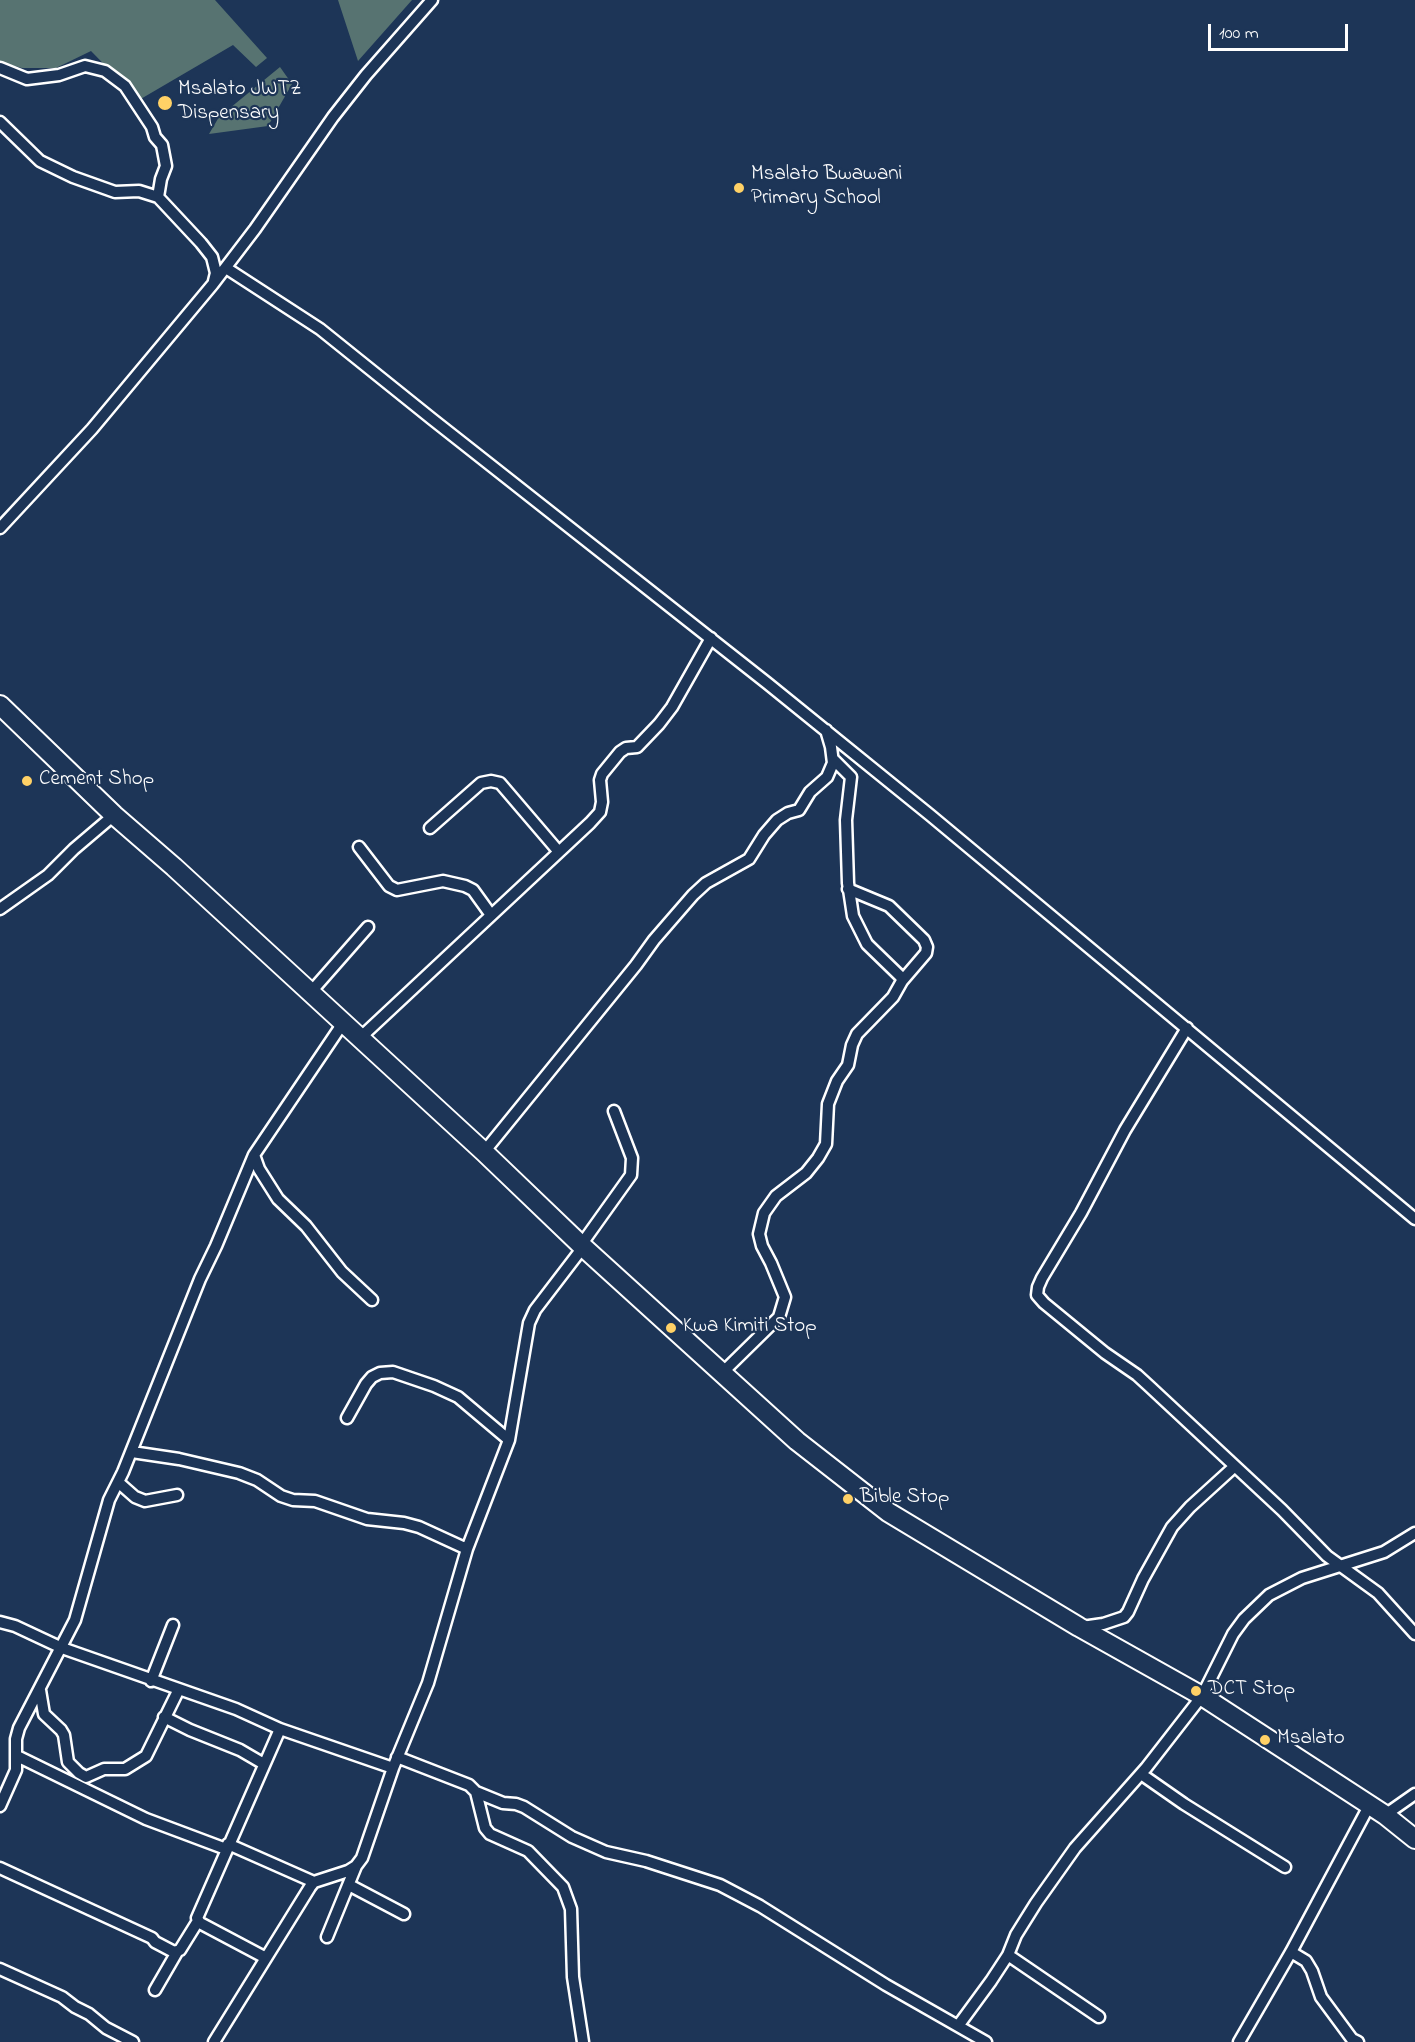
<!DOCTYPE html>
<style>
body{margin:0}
#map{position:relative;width:1415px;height:2042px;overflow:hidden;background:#1d3557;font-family:"Indie Flower",sans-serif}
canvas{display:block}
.scale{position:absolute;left:1208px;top:24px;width:140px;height:27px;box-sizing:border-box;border:3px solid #fff;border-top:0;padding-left:8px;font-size:18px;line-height:21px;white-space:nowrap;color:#fff;-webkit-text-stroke:4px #1d3557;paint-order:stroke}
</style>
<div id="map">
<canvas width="1415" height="2042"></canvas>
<div class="scale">100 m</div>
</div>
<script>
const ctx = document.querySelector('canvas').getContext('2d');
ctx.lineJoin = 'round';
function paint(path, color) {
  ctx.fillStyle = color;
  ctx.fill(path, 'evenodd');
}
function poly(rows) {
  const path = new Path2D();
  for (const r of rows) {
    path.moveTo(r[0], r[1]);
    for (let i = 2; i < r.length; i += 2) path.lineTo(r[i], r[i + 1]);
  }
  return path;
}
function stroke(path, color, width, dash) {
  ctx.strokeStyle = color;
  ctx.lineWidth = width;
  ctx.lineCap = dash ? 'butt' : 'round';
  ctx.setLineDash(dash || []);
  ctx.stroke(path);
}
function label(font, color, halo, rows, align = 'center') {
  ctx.font = font + ' "Indie Flower",sans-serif';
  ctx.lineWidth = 4.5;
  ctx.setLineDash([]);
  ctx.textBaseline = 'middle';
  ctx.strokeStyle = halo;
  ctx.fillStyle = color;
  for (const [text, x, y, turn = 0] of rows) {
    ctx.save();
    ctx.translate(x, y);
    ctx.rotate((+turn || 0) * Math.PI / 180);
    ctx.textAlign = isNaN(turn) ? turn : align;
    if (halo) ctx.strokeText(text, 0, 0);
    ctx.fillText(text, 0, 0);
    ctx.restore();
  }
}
paint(poly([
 [0,0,215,0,267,58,256,67,233,45,139,100,91,51,56,68,22,68,0,62],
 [338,0,412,0,358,61],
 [280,67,292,84,268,126,209,134,219,117]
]), '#577371');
const minor = poly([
 [0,68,27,79,59,75,85,66,105,71,125,86,152,127,155,137,162,145,166,166,161,179,158,197,201,243,212,257,216,273,214,281],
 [0,122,40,161,73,177,115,192,139,191,158,197],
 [226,268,320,329,432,419,767,683,930,815,1415,1219],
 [0,528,92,429,213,284,255,229,333,117,366,75,432,0],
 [430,828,481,783,491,781,500,783,559,852],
 [359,847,389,886,397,890,443,881,465,886,473,890,491,915],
 [848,889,889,906,924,940,927,947,926,953,902,981],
 [0,909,48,875,74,849,114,815],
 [310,993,368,927],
 [1187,1028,1125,1130,1081,1213,1042,1278,1038,1287,1037,1295,1044,1303,1105,1353,1137,1375,1149,1386,1282,1510,1327,1556,1378,1593,1415,1634],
 [360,1038,590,823,600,812,602,802,600,780,602,774,620,752,626,748,637,747,659,724,672,707,711,638],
 [484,1152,636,965,654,940,693,895,706,883,749,859,764,835,777,820,788,813,799,810,810,792,827,777,833,763,831,747,826,730],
 [254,1155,259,1169,278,1199,306,1226,342,1272,372,1300],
 [581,1245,631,1175,632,1158,614,1111],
 [722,1373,779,1317,785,1297,771,1263,762,1246,759,1234,764,1213,776,1196,806,1173,818,1158,826,1144,828,1104,837,1081,848,1065,852,1045,857,1034,893,997,902,981,901,977,867,944,853,916,848,883,846,820,851,777,833,759],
 [347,1418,366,1384,372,1377,380,1373,393,1372,434,1386,458,1397,509,1440],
 [132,1452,179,1459,239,1473,257,1480,281,1496,293,1500,315,1501,367,1519,404,1523,419,1527,467,1549],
 [118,1482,135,1497,145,1501,177,1495],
 [0,1622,15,1626,62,1648,236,1709,280,1729,393,1768],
 [1082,1627,1103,1624,1124,1617,1128,1612,1143,1579,1172,1527,1190,1507,1235,1466],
 [151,1681,173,1625],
 [40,1690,44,1714,61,1730,64,1735,68,1762,79,1773,86,1777,104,1769,125,1769,146,1756,179,1689],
 [164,1717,190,1730,240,1750,264,1764],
 [17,1756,146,1819,226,1849],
 [397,1757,469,1785,476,1792,485,1828,490,1834,528,1851,563,1887,571,1909,573,1977,583,2042],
 [1141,1774,1184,1804,1285,1867],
 [476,1792,503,1803,516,1804,524,1807,572,1837,606,1852,646,1861,720,1885,760,1906,886,1985,986,2042],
 [0,1806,16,1770,16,1739,19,1728,75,1620,109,1500,123,1472,200,1279,216,1246,254,1155,343,1023],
 [1385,1815,1415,1794],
 [228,1844,314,1882],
 [0,1868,152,1938,155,1942,174,1952,180,1950,198,1921],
 [349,1885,404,1914],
 [327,1937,356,1866],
 [1291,1952,1306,1961,1312,1971,1321,1997,1352,2039,1358,2042],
 [1008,1955,1099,2017],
 [266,1958,200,1923,197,1918,280,1729],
 [0,1969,62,1997,75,2007,89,2014,106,2028,133,2042],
 [155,1990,177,1952],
 [958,2026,991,1981,1008,1955,1016,1935,1036,1903,1075,1848,1146,1768,1202,1696,1233,1634,1244,1619,1269,1595,1302,1578,1384,1552,1415,1533],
 [214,2042,310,1887,314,1882,348,1871,356,1866,362,1858,393,1768,428,1683,467,1549,509,1440,529,1323,535,1310,584,1246],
 [1239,2042,1291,1952,1369,1806]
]);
const trunk = poly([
 [0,705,114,815,174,867,484,1152,581,1245,797,1441,888,1512,1079,1627,1202,1696,1385,1815,1415,1839]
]);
stroke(minor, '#fff', 15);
stroke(trunk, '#fff', 22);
stroke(minor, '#1d3557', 10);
stroke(trunk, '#1d3557', 18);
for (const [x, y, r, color] of [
 [165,103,8,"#ffd166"],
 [739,188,6,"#ffd166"],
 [27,781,6,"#ffd166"],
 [671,1328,6,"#ffd166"],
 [848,1499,6,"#ffd166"],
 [1196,1691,6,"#ffd166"],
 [1265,1740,6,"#ffd166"]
]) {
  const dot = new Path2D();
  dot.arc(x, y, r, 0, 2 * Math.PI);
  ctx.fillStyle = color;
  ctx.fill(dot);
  stroke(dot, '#1d3557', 2);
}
label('21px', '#fff', '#1d3557', [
 ["Msalato JWTZ",178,91],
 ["Dispensary",178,115],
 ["Msalato Bwawani",751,176],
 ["Primary School",751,200],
 ["Cement Shop",39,781],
 ["Kwa Kimiti Stop",683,1328],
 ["Bible Stop",860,1499],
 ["DCT Stop",1208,1691],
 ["Msalato",1277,1740]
], 'left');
</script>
